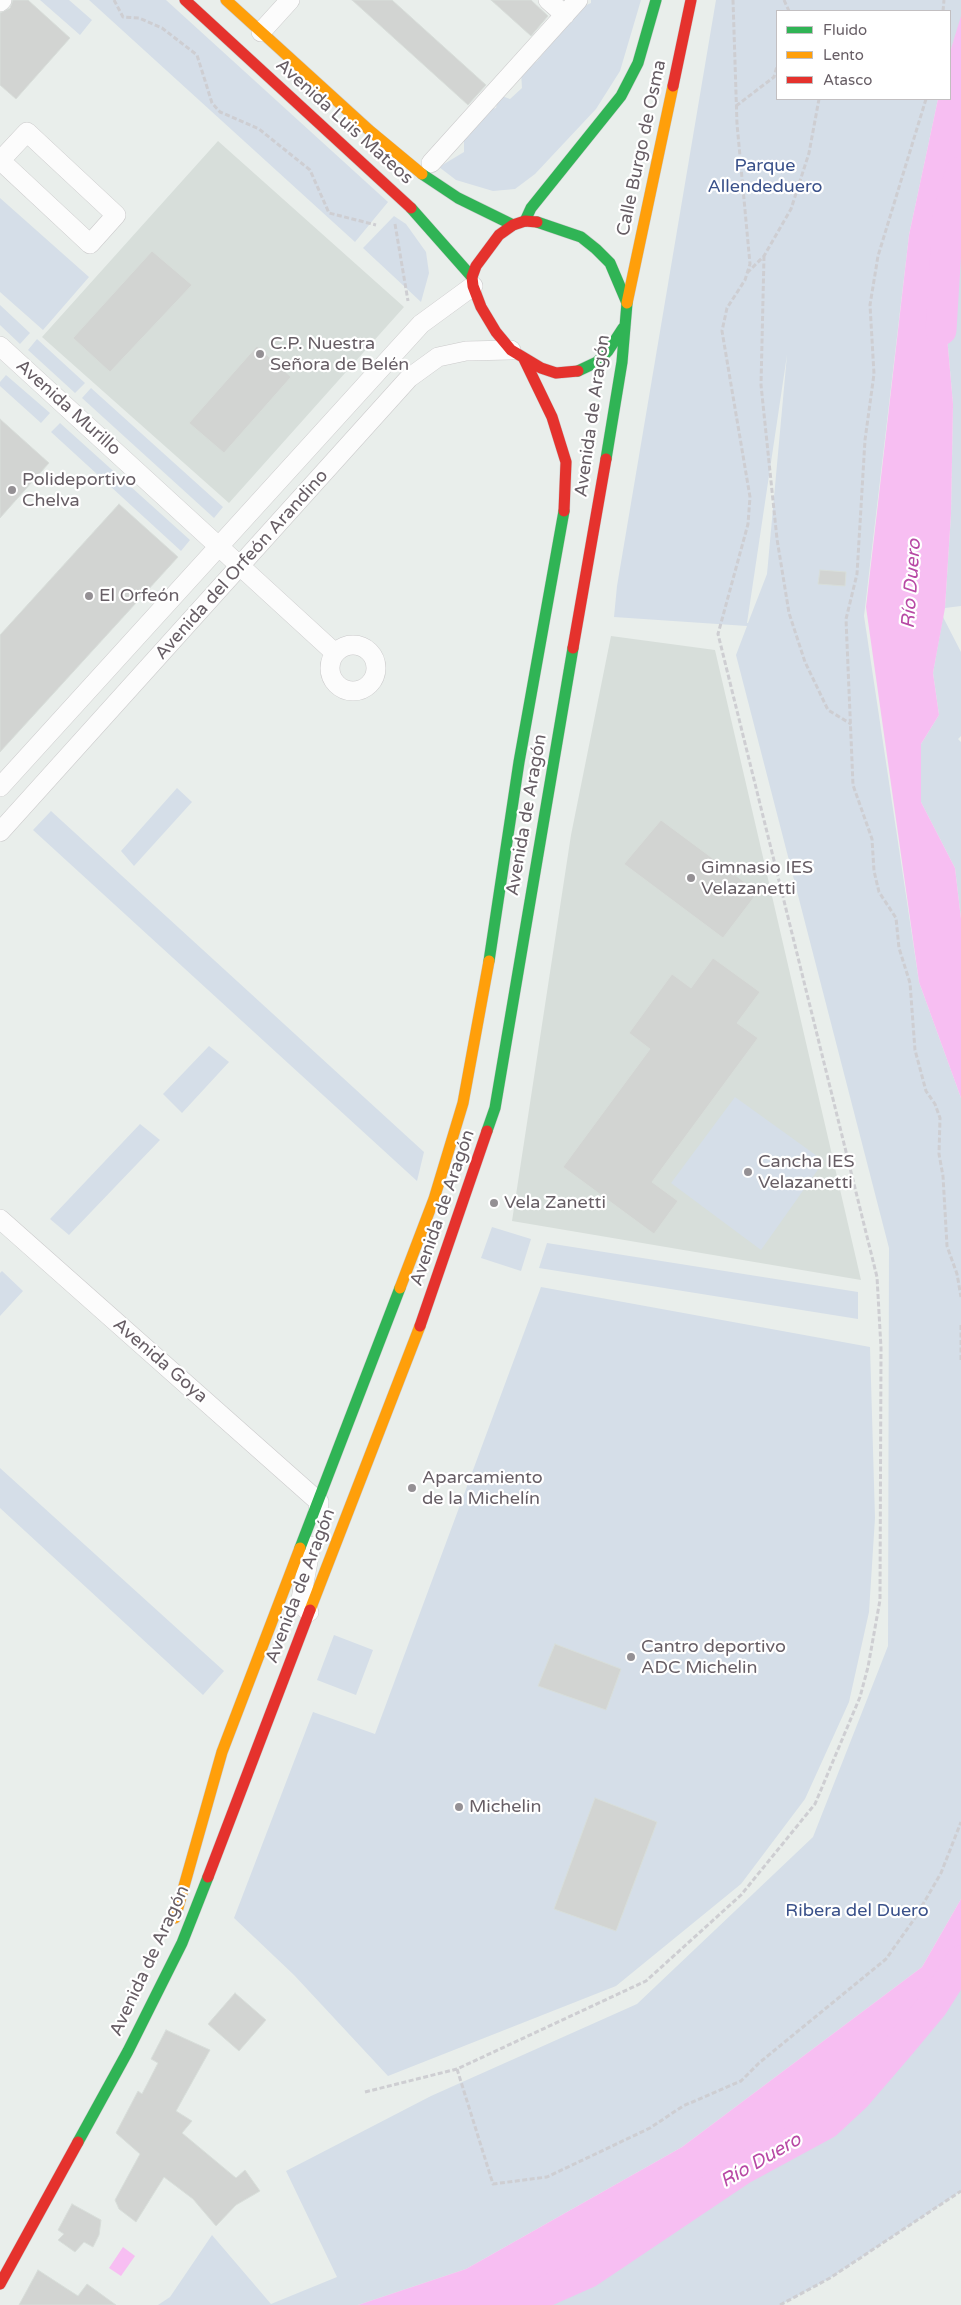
<!DOCTYPE html>
<meta charset="utf-8">
<style>
body{margin:0}
#map{position:relative;width:961px;height:2305px;overflow:hidden;background:#e9eeeb;font-family:"Varela Round",sans-serif}
canvas{display:block}
.legend{position:absolute;left:776px;top:10px;width:175px;height:90px;box-sizing:border-box;background:#fff;border:1px solid #c2bfc1;margin:0;padding:6px 9px;list-style:none;font-size:15px;color:#675e65}
.legend li{display:flex;align-items:center;gap:10px;height:25px}
.legend b{width:25px;border:1px solid #c2bfc1}
</style>
<div id="map">
<canvas width="961" height="2305"></canvas>
<ul class="legend">
<li><b style="height:6px;background:#30b455"></b>Fluido</li>
<li><b style="height:6px;background:#ff9f0a"></b>Lento</li>
<li><b style="height:6px;background:#e5322d"></b>Atasco</li>
</ul>
</div>
<script>
const ctx = document.querySelector('canvas').getContext('2d');
ctx.lineJoin = 'round';
function paint(path, color) {
  ctx.fillStyle = color;
  ctx.fill(path, 'evenodd');
}
function poly(rows) {
  const path = new Path2D();
  for (const r of rows) {
    if (r.length === 3) {
      path.moveTo(r[0] + r[2], r[1]);
      path.arc(r[0], r[1], r[2], 0, 2 * Math.PI);
      continue;
    }
    path.moveTo(r[0], r[1]);
    for (let i = 2; i < r.length; i += 2) path.lineTo(r[i], r[i + 1]);
  }
  return path;
}
function stroke(path, color, width, dash) {
  ctx.strokeStyle = color;
  ctx.lineWidth = width;
  ctx.lineCap = dash ? 'butt' : 'round';
  ctx.setLineDash(dash || []);
  ctx.stroke(path);
}
function label(font, color, halo, rows, align = 'center') {
  ctx.font = font + ' "Varela Round",sans-serif';
  ctx.lineWidth = 4.5;
  ctx.setLineDash([]);
  ctx.textBaseline = 'middle';
  ctx.strokeStyle = halo;
  ctx.fillStyle = color;
  for (const [text, x, y, turn = 0] of rows) {
    ctx.save();
    ctx.translate(x, y);
    ctx.rotate((+turn || 0) * Math.PI / 180);
    ctx.textAlign = isNaN(turn) ? turn : align;
    if (halo) ctx.strokeText(text, 0, 0);
    ctx.fillText(text, 0, 0);
    ctx.restore();
  }
}
paint(poly([
 [218,141,404,307,229,503,42,337],
 [611,636,715,650,861,1280,512,1221,571,835]
]), '#d7deda');
paint(poly([
 [40,0,69,0,92,20,80,35],
 [89,0,166,0,388,202,355,242],
 [591,0,641,0,620,71,596,109,535,174,515,189,493,191,456,180,439,167,464,152,464,140,483,111,496,108,499,95,510,99,522,88,521,72,527,65,533,64,537,61,580,8,591,3],
 [716,0,961,0,961,19,950,53,950,11,777,11,777,99,938,99,909,235,864,616,919,982,961,1098,961,1899,922,1967,682,2147,466,2269,358,2305,158,2305,170,2297,212,2235,271,2304,337,2277,286,2171,431,2096,637,2004,813,1837,888,1646,889,1248,736,655,747,626,614,617,617,586],
 [787,355,767,574,748,623,747,623],
 [961,172,961,606,945,608,951,514,953,404,943,291,948,215],
 [0,198,89,277,43,330,0,292],
 [394,216,406,224,426,252,429,273,421,302,363,248],
 [0,305,30,333,20,344,0,325],
 [37,339,85,383,75,393,28,350],
 [6,375,50,413,41,423,0,386,0,382],
 [91,388,223,507,214,518,82,398],
 [60,423,190,540,181,551,51,432],
 [943,617,961,652,961,736,958,739,961,742,961,919,955,868,921,802,921,744,939,715,933,673],
 [177,788,192,802,134,866,121,851],
 [51,811,424,1152,417,1181,33,830],
 [209,1046,229,1062,182,1113,163,1094],
 [735,1097,824,1161,761,1250,671,1183],
 [140,1124,160,1140,69,1235,50,1219],
 [492,1227,531,1239,521,1271,481,1258],
 [547,1243,858,1292,858,1319,539,1268],
 [2,1271,23,1291,0,1316,0,1273],
 [541,1287,870,1347,875,1518,869,1612,849,1702,805,1799,741,1884,616,1986,388,2076,294,1975,234,1918,313,1712,375,1734],
 [0,1468,224,1671,203,1695,0,1508],
 [334,1635,373,1650,356,1695,317,1680],
 [961,1961,961,2191,830,2278,780,2305,551,2305,589,2272,744,2168,827,2123,856,2096,899,2046,933,2005]
]), '#d5dee8');
paint(poly([
 [961,16,961,172,948,215,943,291,953,404,951,514,945,608,933,673,939,715,921,744,921,802,955,868,961,919,961,1098,919,982,866,607,909,235,938,99,950,99,950,52],
 [961,1899,961,1960,933,2005,899,2046,856,2096,827,2123,744,2168,589,2272,551,2305,358,2305,466,2269,682,2147,922,1967],
 [123,2247,135,2256,121,2276,109,2268]
]), '#f7bef2');
stroke(poly([
 [941,330,948,215,961,172],
 [515,2305,589,2272,744,2168,827,2123,856,2096,899,2046,933,2005,961,1961]
]), '#f7bef2', 31);
const building = poly([
 [13,0,28,0,70,38,16,99,0,85,0,13,10,8,13,0],
 [352,0,392,0,486,85,468,105,352,0],
 [491,0,531,0,548,16,531,36,491,0],
 [152,251,192,285,110,372,73,338,152,251],
 [257,346,291,377,224,453,189,423,257,346],
 [0,419,49,463,0,518,0,419],
 [119,504,178,557,0,752,0,635,119,504],
 [820,570,846,572,845,586,818,584,820,570],
 [661,820,758,892,723,938,624,864,661,820],
 [713,958,760,992,737,1023,758,1038,652,1182,678,1201,654,1234,563,1167,650,1049,629,1033,672,974,691,988,713,958],
 [555,1644,621,1669,606,1710,538,1686,555,1644],
 [595,1798,657,1822,616,1931,554,1909,595,1798],
 [235,1993,266,2020,239,2051,208,2024,235,1993],
 [166,2030,210,2050,176,2111,192,2121,182,2133,236,2178,245,2170,260,2191,236,2205,216,2226,193,2199,164,2177,136,2222,119,2209,115,2200,140,2154,116,2133,138,2091,142,2094,158,2063,151,2059,166,2030],
 [72,2204,101,2220,99,2235,93,2247,84,2242,75,2252,58,2240,64,2234,58,2230,72,2204],
 [38,2270,78,2296,87,2284,116,2305,19,2305,38,2270]
]);
paint(building, '#d2d4d2');
stroke(building, '#d8deda', 1);
const street = poly([
 [548,0,565,15],
 [0,2,2,0],
 [261,32,290,0],
 [0,161,27,132,116,215,90,244,1,161],
 [431,163,578,0],
 [0,346,335,653],
 [353,668,23],
 [0,787,421,324,473,286],
 [0,832,409,378,438,357,466,351,511,350],
 [0,1219,319,1502,318,1511],
 [309,1612,303,1606,301,1599,311,1546]
]);
const fast = poly([
 [422,174,458,198,513,225],
 [411,208,472,277],
 [525,221,531,208,621,96,638,63,656,0],
 [537,222,581,237,596,249,610,263,627,303,622,362,606,459],
 [578,371,597,362,608,351,623,328],
 [489,961,519,762,564,511],
 [487,1131,495,1108,573,648],
 [300,1548,400,1288],
 [78,2142,128,2051,182,1943,208,1877]
]);
const slow = poly([
 [226,0,369,130,422,174],
 [627,303,673,86],
 [400,1288,434,1199,463,1103,489,961],
 [310,1610,420,1326],
 [175,1918,222,1752,300,1548]
]);
const jam = poly([
 [185,0,411,208],
 [673,86,691,0],
 [537,222,525,221,513,225,499,235,476,266,472,277,473,286,481,307,496,332,511,350,541,368,556,373,578,371],
 [524,359,552,417,566,462,564,511],
 [573,648,606,459],
 [420,1326,487,1131],
 [208,1877,310,1610],
 [0,2284,78,2142]
]);
stroke(street, '#cbcacb', 20);
stroke(fast, '#cacacb', 12);
stroke(slow, '#cacacb', 12);
stroke(jam, '#cacacb', 12);
stroke(poly([
 [114,0,123,17,139,18,162,28,197,55,212,103,220,112,259,129,310,170,329,213,376,225],
 [784,0,789,11],
 [943,11,944,0],
 [926,99,878,256,870,305,874,374,865,440,857,574,846,619,853,785,872,839,874,871,879,892,896,918,899,948,910,983,915,1050,926,1091,935,1104,940,1118,939,1154,943,1176,947,1246,957,1274,961,1297],
 [736,106,774,77,777,66],
 [395,224,408,301],
 [764,256,761,385,777,539,789,613,805,662,828,710,851,724],
 [747,273,764,256,791,209,809,153,819,99],
 [961,1325,961,1361],
 [457,2069,493,2184,547,2177,650,2128,683,2106,741,2081,759,2063,886,1959,915,1918,941,1873,961,1822],
 [365,2092,457,2069,646,1981,741,1895,815,1804,860,1697,868,1667,880,1600,881,1348,877,1277,718,634,748,524,750,497,722,331,727,308,745,280,750,264,737,124,733,0],
 [780,2305,830,2278,961,2191]
]), '#ceced2', 3, [5, 2.5]);
stroke(street, '#fcfcfc', 19);
stroke(fast, '#30b455', 11);
stroke(slow, '#ff9f0a', 11);
stroke(jam, '#e5322d', 11);
for (const [x, y, r, color] of [
 [260,354,5,"#949094"],
 [12,490,5,"#949094"],
 [89,596,5,"#949094"],
 [691,878,5,"#949094"],
 [748,1172,5,"#949094"],
 [494,1203,5,"#949094"],
 [412,1488,5,"#949094"],
 [631,1657,5,"#949094"],
 [459,1807,5,"#949094"]
]) {
  const dot = new Path2D();
  dot.arc(x, y, r, 0, 2 * Math.PI);
  ctx.fillStyle = color;
  ctx.fill(dot);
  stroke(dot, '#fff', 2);
}
label('18px', '#675e65', '#fff', [
 ["Avenida Luis Mateos",344,122,42],
 ["Calle Burgo de Osma",642,148,-78],
 ["Avenida Murillo",68,408,42],
 ["Avenida de Aragón",593,416,-82],
 ["Avenida del Orfeón Arandino",242,565,-48],
 ["Avenida de Aragón",527,815,-80],
 ["Avenida de Aragón",443,1208,-71],
 ["Avenida Goya",160,1361,41],
 ["Avenida de Aragón",301,1586,-69],
 ["Avenida de Aragón",150,1961,-65]
]);
label('18px', '#3a518a', '#fff', [
 ["Parque",765,166],
 ["Allendeduero",765,187],
 ["Ribera del Duero",857,1911]
]);
label('18px', '#675e65', '#fff', [
 ["C.P. Nuestra",270,344],
 ["Señora de Belén",270,365],
 ["Polideportivo",22,480],
 ["Chelva",22,501],
 ["El Orfeón",99,596],
 ["Gimnasio IES",701,868],
 ["Velazanetti",701,889],
 ["Cancha IES",758,1162],
 ["Velazanetti",758,1183],
 ["Vela Zanetti",504,1203],
 ["Aparcamiento",422,1478],
 ["de la Michelín",422,1499],
 ["Cantro deportivo",641,1647],
 ["ADC Michelin",641,1668],
 ["Michelin",469,1807]
], 'left');
label('italic 19px', '#b849a5', '#fff', [
 ["Río Duero",912,584,-86],
 ["Río Duero",761,2161,-30]
]);
</script>
